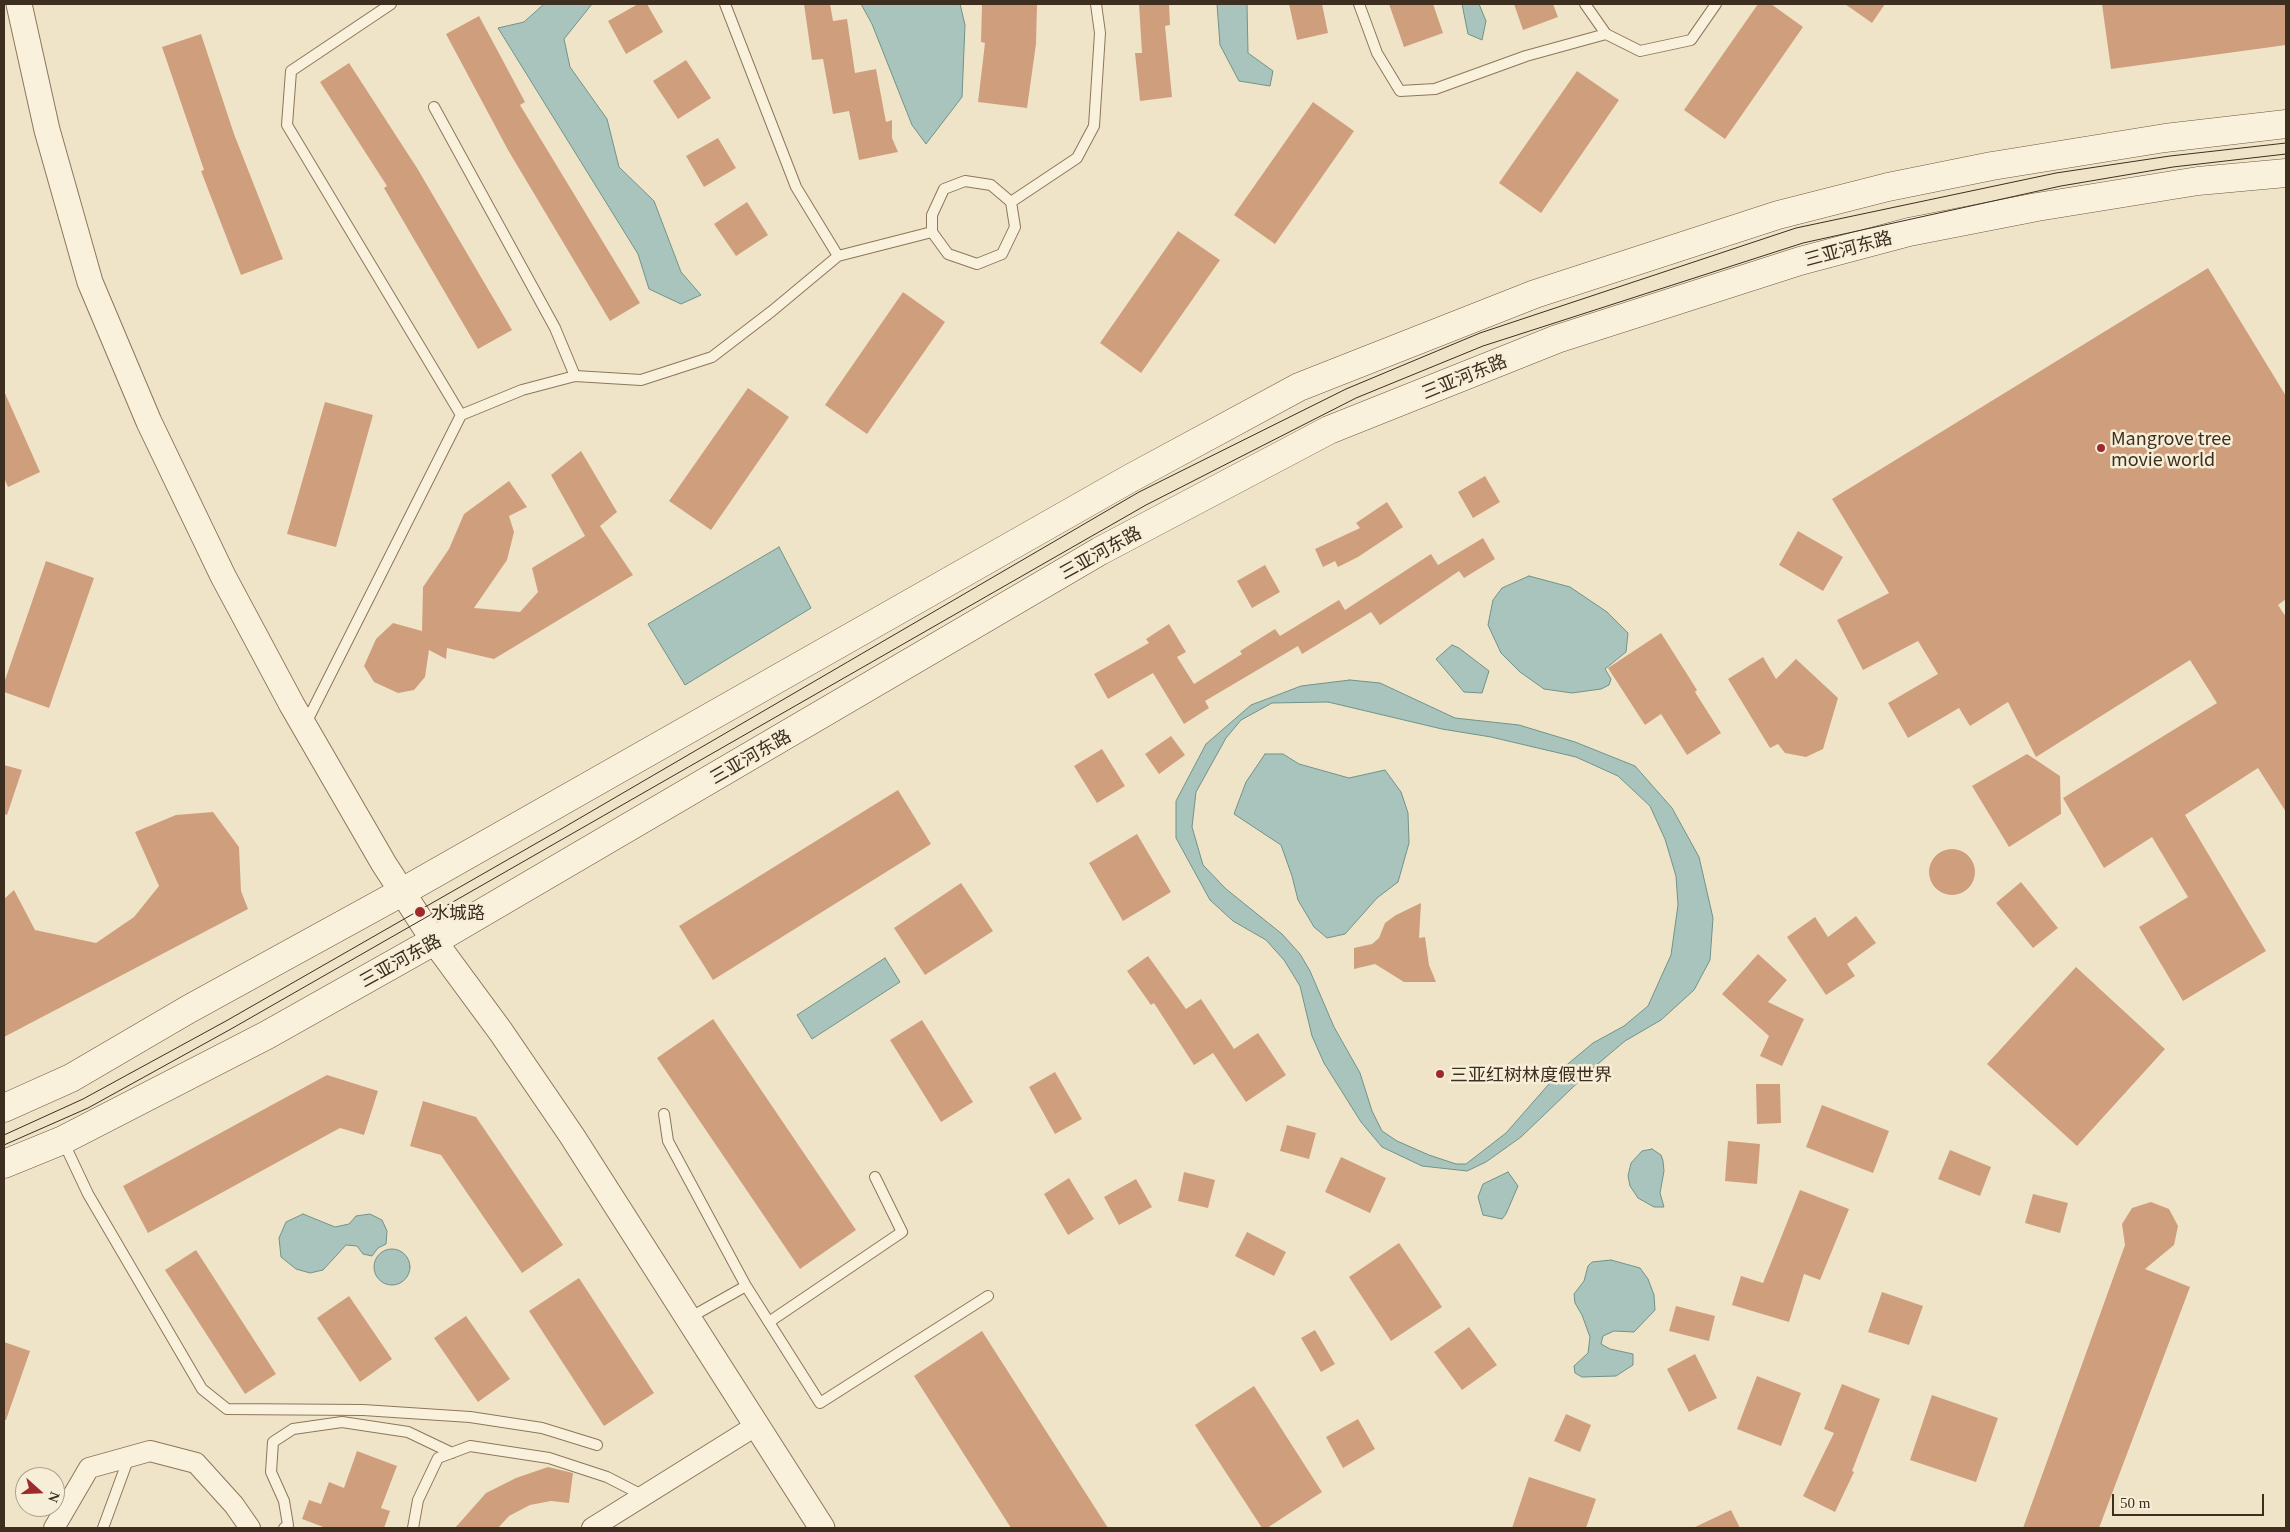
<!DOCTYPE html>
<meta charset="utf-8">
<style>
body{margin:0}
#map{position:relative;width:2290px;height:1532px;overflow:hidden;background:#f0e4c8;font-family:Georgia,serif}
canvas{display:block}
.frame{position:absolute;inset:0;border:5px solid #3d2e20;pointer-events:none}
.north{position:absolute;left:15px;top:1467px;width:50px;height:50px;box-sizing:border-box;background:#f7eed8;border:1px solid #ada18e;border-radius:50%;rotate:110deg;font-size:14px;font-weight:700;line-height:20px;text-align:center;color:#3d2e20}
.north::after{content:'';display:block;margin:auto;width:18px;height:22px;background:#9e2a2b;clip-path:polygon(50% 0,100% 100%,50% 72%,0 100%)}
.scale{position:absolute;left:2112px;top:1494px;width:152px;height:22px;box-sizing:border-box;border:2px solid #3d2e20;border-top:0;padding-left:6px;font-size:15px;line-height:18px;white-space:nowrap;color:#3d2e20;-webkit-text-stroke:4px #f7eed8;paint-order:stroke}
</style>
<div id="map">
<canvas width="2290" height="1532"></canvas>
<div class="frame"></div>
<div class="north">N</div>
<div class="scale">50 m</div>
</div>
<script>
const ctx = document.querySelector('canvas').getContext('2d');
ctx.lineJoin = 'round';
function paint(path, color) {
  ctx.fillStyle = color;
  ctx.fill(path, 'evenodd');
}
function poly(rows) {
  const path = new Path2D();
  for (const r of rows) {
    if (r.length === 3) {
      path.moveTo(r[0] + r[2], r[1]);
      path.arc(r[0], r[1], r[2], 0, 2 * Math.PI);
      continue;
    }
    path.moveTo(r[0], r[1]);
    for (let i = 2; i < r.length; i += 2) path.lineTo(r[i], r[i + 1]);
  }
  return path;
}
function stroke(path, color, width, dash) {
  ctx.strokeStyle = color;
  ctx.lineWidth = width;
  ctx.lineCap = dash ? 'butt' : 'round';
  ctx.setLineDash(dash || []);
  ctx.stroke(path);
}
function label(font, color, halo, rows, align = 'center') {
  ctx.font = font + ' Georgia,"Noto Sans SC",serif';
  ctx.lineWidth = 5;
  ctx.setLineDash([]);
  ctx.textBaseline = 'middle';
  ctx.strokeStyle = halo;
  ctx.fillStyle = color;
  for (const [text, x, y, turn = 0] of rows) {
    ctx.save();
    ctx.translate(x, y);
    ctx.rotate((+turn || 0) * Math.PI / 180);
    ctx.textAlign = isNaN(turn) ? turn : align;
    if (halo) ctx.strokeText(text, 0, 0);
    ctx.fillText(text, 0, 0);
    ctx.restore();
  }
}
const water = poly([
 [544,4,592,4,564,39,570,67,607,119,619,167,654,201,681,272,701,295,681,304,649,289,638,254,498,28,524,22,544,4],
 [861,4,960,4,965,25,962,97,926,144,912,125,872,24,861,4],
 [1217,4,1247,4,1248,53,1273,71,1270,86,1239,81,1220,45,1217,4],
 [1462,4,1479,4,1486,21,1482,40,1468,34,1462,4],
 [779,547,811,608,685,685,648,624,779,547],
 [1529,576,1570,587,1607,612,1628,633,1626,652,1605,669,1611,679,1609,685,1601,689,1572,693,1544,689,1520,672,1501,653,1488,625,1493,600,1502,588,1529,576],
 [1452,645,1459,648,1489,671,1482,693,1464,692,1436,659,1452,645],
 [1350,680,1380,683,1455,718,1519,725,1575,742,1635,766,1672,808,1699,857,1713,918,1710,960,1694,990,1661,1020,1625,1041,1593,1068,1521,1137,1486,1162,1467,1171,1422,1166,1382,1147,1361,1122,1324,1063,1312,1036,1300,986,1284,960,1266,940,1233,921,1210,900,1176,838,1176,801,1206,744,1251,705,1301,686,1350,680],
 [1328,702,1442,729,1491,737,1576,757,1618,776,1650,806,1665,839,1676,876,1678,905,1671,955,1648,1006,1624,1026,1593,1043,1563,1068,1506,1133,1466,1164,1456,1164,1429,1155,1397,1141,1382,1131,1372,1111,1360,1073,1334,1027,1310,971,1300,954,1282,934,1226,889,1203,865,1192,827,1196,792,1226,738,1241,720,1272,703,1328,702],
 [1265,754,1283,754,1299,764,1349,778,1385,770,1401,792,1408,813,1409,843,1398,882,1377,898,1345,934,1327,938,1314,927,1298,900,1292,876,1281,845,1234,814,1246,782,1265,754],
 [885,958,900,982,812,1039,797,1015,885,958],
 [1652,1149,1661,1155,1663,1161,1664,1171,1660,1193,1664,1207,1654,1207,1638,1198,1630,1186,1628,1176,1631,1163,1642,1151,1652,1149],
 [1508,1172,1518,1186,1506,1214,1502,1219,1483,1215,1478,1197,1483,1184,1508,1172],
 [303,1214,335,1227,349,1224,356,1216,370,1214,382,1220,387,1231,386,1244,378,1248,372,1256,363,1254,357,1246,346,1245,323,1270,310,1273,296,1269,281,1257,279,1238,286,1222,303,1214],
 [392,1267,18],
 [1611,1260,1640,1268,1648,1279,1654,1295,1655,1310,1634,1332,1614,1331,1603,1336,1601,1344,1610,1349,1633,1354,1633,1365,1616,1376,1582,1377,1575,1373,1574,1366,1588,1353,1590,1337,1582,1315,1575,1303,1574,1294,1584,1281,1588,1266,1592,1262,1611,1260]
]);
paint(water, '#a9c4bc');
stroke(water, '#6f938a', 1);
paint(poly([
 [638,4,647,4,663,32,626,54,608,21],
 [804,4,830,4,833,21,847,19,855,73,876,69,886,122,892,120,892,138,898,152,859,160,849,111,833,114,823,59,812,60],
 [982,4,1037,5,1036,44,1027,108,978,102,985,43,981,42],
 [1139,4,1169,4,1170,25,1165,26,1172,97,1140,101,1135,53,1142,53],
 [1289,4,1322,4,1328,33,1297,40],
 [1389,4,1433,4,1443,33,1404,47],
 [1514,4,1553,4,1558,17,1523,30],
 [1758,4,1771,4,1803,27,1725,139,1684,110],
 [1845,4,1885,4,1872,23],
 [2102,4,2286,4,2286,45,2111,69],
 [479,16,525,102,520,105,640,303,610,321,508,150,446,34],
 [201,34,234,134,283,259,241,275,201,171,204,170,162,47],
 [686,60,711,98,678,119,653,81],
 [349,63,417,168,512,330,478,349,384,188,387,186,320,82],
 [1577,71,1619,100,1541,213,1499,183],
 [1313,102,1354,131,1275,244,1234,215],
 [718,138,736,168,704,187,686,156],
 [747,202,768,235,736,256,714,224],
 [1178,231,1220,260,1141,373,1100,343],
 [2208,268,2286,396,2286,599,2278,605,2286,617,2286,812,2258,768,2185,815,2266,951,2183,1001,2139,927,2188,897,2152,837,2104,868,2063,798,2217,703,2190,660,2036,757,2008,702,1970,726,1959,708,1908,738,1888,703,1938,674,1918,641,1863,670,1837,620,1889,593,1832,499],
 [903,292,945,322,867,434,825,405],
 [748,388,789,417,711,530,669,501],
 [4,391,40,472,8,487,4,478],
 [325,402,373,415,336,547,287,534],
 [581,451,617,512,600,526,633,575,494,659,447,648,446,659,429,650,425,677,414,690,398,693,374,682,364,666,376,639,393,623,422,631,423,587,449,549,464,514,509,481,527,507,509,516,514,532,507,560,474,608,520,612,538,592,532,568,585,536,551,475],
 [1485,476,1500,502,1473,518,1458,492],
 [1387,502,1403,527,1358,557,1338,567,1335,561,1323,567,1315,549,1360,528,1356,523],
 [1798,531,1843,557,1823,591,1779,565],
 [1483,538,1495,559,1464,578,1459,571,1380,625,1371,612,1302,654,1298,646,1205,701,1209,708,1184,724,1153,673,1108,699,1094,674,1149,643,1146,639,1169,624,1186,652,1177,657,1194,684,1242,654,1240,651,1275,629,1280,636,1339,600,1345,610,1431,554,1438,565],
 [46,561,94,578,49,708,4,692,4,683],
 [1265,565,1280,592,1252,608,1237,581],
 [1661,633,1697,690,1695,692,1721,733,1687,755,1661,714,1645,725,1608,668],
 [1763,657,1776,679,1796,659,1838,698,1823,749,1806,757,1785,753,1778,744,1770,748,1728,679],
 [1171,736,1185,755,1159,774,1145,754],
 [1102,749,1125,786,1097,803,1074,766],
 [2027,754,2060,776,2061,814,2009,847,1972,786],
 [4,765,22,770,7,815,4,814],
 [898,790,931,844,713,980,679,926],
 [213,812,239,847,241,891,248,909,4,1037,4,899,14,890,35,930,96,943,134,917,159,886,135,832,176,815],
 [1137,834,1171,892,1123,921,1089,863],
 [1952,872,23],
 [2021,882,2058,928,2033,948,1996,903],
 [961,883,993,931,925,975,894,928],
 [1421,903,1419,938,1425,937,1429,965,1436,982,1404,982,1375,964,1354,969,1354,948,1372,944,1379,938,1385,923,1396,915],
 [1856,916,1876,943,1847,964,1855,976,1826,995,1787,937,1815,917,1828,937],
 [1758,954,1787,980,1768,1002,1804,1019,1782,1066,1760,1056,1769,1036,1722,994],
 [1148,956,1186,1009,1201,999,1234,1049,1258,1033,1286,1075,1246,1102,1213,1053,1194,1065,1154,1003,1151,1005,1127,971],
 [2076,967,2165,1049,2077,1146,1987,1064],
 [713,1019,856,1230,800,1269,657,1058],
 [922,1020,973,1102,941,1122,890,1040],
 [1055,1072,1082,1119,1055,1134,1029,1087],
 [327,1075,378,1091,364,1135,340,1128,148,1233,123,1186],
 [1756,1084,1780,1084,1781,1123,1757,1124],
 [423,1101,476,1117,563,1245,522,1273,441,1155,410,1146],
 [1822,1105,1889,1131,1873,1173,1806,1147],
 [1287,1125,1316,1133,1309,1159,1280,1151],
 [1728,1141,1760,1144,1757,1184,1725,1181],
 [1950,1150,1991,1167,1980,1196,1938,1179],
 [1341,1157,1386,1178,1370,1213,1325,1192],
 [1184,1172,1215,1180,1208,1208,1178,1201],
 [1069,1178,1094,1219,1068,1235,1044,1194],
 [1136,1179,1152,1207,1119,1225,1104,1197],
 [1800,1190,1849,1209,1820,1280,1804,1274,1789,1322,1732,1305,1741,1276,1763,1283],
 [2033,1194,2068,1203,2060,1233,2025,1223],
 [2151,1202,2169,1209,2178,1226,2174,1245,2145,1269,2190,1287,2099,1528,2023,1528,2125,1245,2122,1224,2132,1208],
 [1247,1232,1286,1252,1274,1276,1235,1256],
 [1399,1243,1442,1307,1391,1341,1349,1277],
 [196,1250,276,1374,245,1394,165,1270],
 [579,1278,654,1393,604,1426,529,1311],
 [1882,1292,1923,1306,1909,1345,1868,1332],
 [349,1296,392,1359,360,1382,317,1318],
 [1676,1306,1715,1316,1709,1341,1669,1331],
 [466,1316,510,1379,478,1402,434,1338],
 [1469,1327,1497,1365,1462,1390,1434,1352],
 [1315,1330,1335,1364,1321,1372,1301,1338],
 [982,1331,1108,1528,1011,1528,914,1376],
 [4,1342,30,1351,6,1420,4,1420],
 [1695,1354,1717,1398,1689,1412,1667,1369],
 [1757,1376,1801,1393,1781,1446,1737,1429],
 [1842,1384,1880,1399,1852,1471,1854,1472,1835,1512,1803,1496,1834,1433,1824,1429],
 [1254,1386,1322,1492,1267,1528,1262,1528,1195,1425],
 [1932,1395,1998,1418,1976,1482,1910,1460],
 [1566,1414,1591,1425,1580,1452,1554,1441],
 [1358,1419,1375,1449,1343,1468,1326,1437],
 [357,1451,397,1466,381,1508,390,1511,384,1528,326,1528,302,1519,309,1500,321,1504,329,1482,344,1488],
 [548,1467,573,1473,569,1503,551,1501,530,1505,509,1516,498,1528,455,1528,486,1493,516,1478],
 [1529,1477,1596,1499,1586,1528,1512,1528],
 [1731,1510,1740,1528,1693,1528]
]), '#cf9f7d');
const service = poly([
 [725,4,796,187,838,256,932,232,932,215,944,189,965,181,991,185,1011,202,1077,158,1094,126,1100,33,1096,4],
 [1359,4,1377,53,1400,91,1435,89,1526,56,1606,34],
 [1585,4,1606,34,1640,51,1691,40,1716,4],
 [434,107,555,328,575,376],
 [932,232,948,254,977,264,1002,254,1015,227,1011,202],
 [461,415,522,390,575,376,641,380,712,357,772,311,838,256],
 [306,723,461,415,287,125,291,71,391,4],
 [664,1114,668,1141,746,1286],
 [63,1141,88,1194,202,1389,227,1409,363,1410,470,1417,542,1428,597,1445],
 [689,1318,746,1286,820,1403,988,1296],
 [769,1322,902,1232,875,1177],
 [103,1528,129,1457],
 [284,1528,288,1525,284,1501,271,1472,273,1442,293,1429,342,1422,408,1432,452,1453],
 [413,1528,418,1500,438,1458,470,1446,549,1458,607,1477,644,1496]
]);
const minor = poly([
 [54,1528,89,1468,150,1451,196,1463,234,1505,250,1528],
 [592,1528,757,1425]
]);
const tertiary = poly([
 [19,4,47,130,90,282,149,422,223,576,292,705,384,864,434,941,501,1032,572,1136,822,1528]
]);
const secondary = poly([
 [4,1108,71,1078,189,1009,402,892,1129,479,1299,387,1535,294,1778,215,1888,187,1992,166,2165,138,2286,124],
 [4,1164,63,1140,267,1035,434,941,1100,551,1329,430,1557,339,1800,261,1909,232,2037,207,2198,181,2286,173]
]);
stroke(service, '#8d765c', 12);
stroke(minor, '#8d765c', 22);
stroke(tertiary, '#8d765c', 27);
stroke(secondary, '#6f573f', 29);
stroke(service, '#faf1dc', 10);
stroke(minor, '#faf1dc', 20);
stroke(tertiary, '#faf1dc', 25);
stroke(secondary, '#faf1dc', 28);
stroke(poly([
 [4,1135,83,1099,226,1021,556,832,1139,492,1346,389,1480,333,1796,228,2056,173,2170,156,2286,143],
 [4,1145,88,1108,231,1029,1146,505,1356,398,1483,346,1803,243,2061,186,2173,167,2286,154]
]), '#3d2e20', 1);
for (const [x, y, r, color] of [
 [2101,448,5,"#9e2a2b"],
 [420,912,6,"#9e2a2b"],
 [1440,1074,5,"#9e2a2b"]
]) {
  const dot = new Path2D();
  dot.arc(x, y, r, 0, 2 * Math.PI);
  ctx.fillStyle = color;
  ctx.fill(dot);
  stroke(dot, '#f7eed8', 2);
}
label('18px', '#3d2e20', '#f7eed8', [
 ["三亚河东路",1848,248,-15],
 ["三亚河东路",1464,376,-22],
 ["三亚河东路",1100,552,-29],
 ["三亚河东路",750,756,-30],
 ["三亚河东路",400,960,-29]
]);
label('18px', '#3d2e20', '#f7eed8', [
 ["Mangrove tree",2111,438],
 ["movie world",2111,459],
 ["水城路",431,912],
 ["三亚红树林度假世界",1450,1074]
], 'left');
</script>
